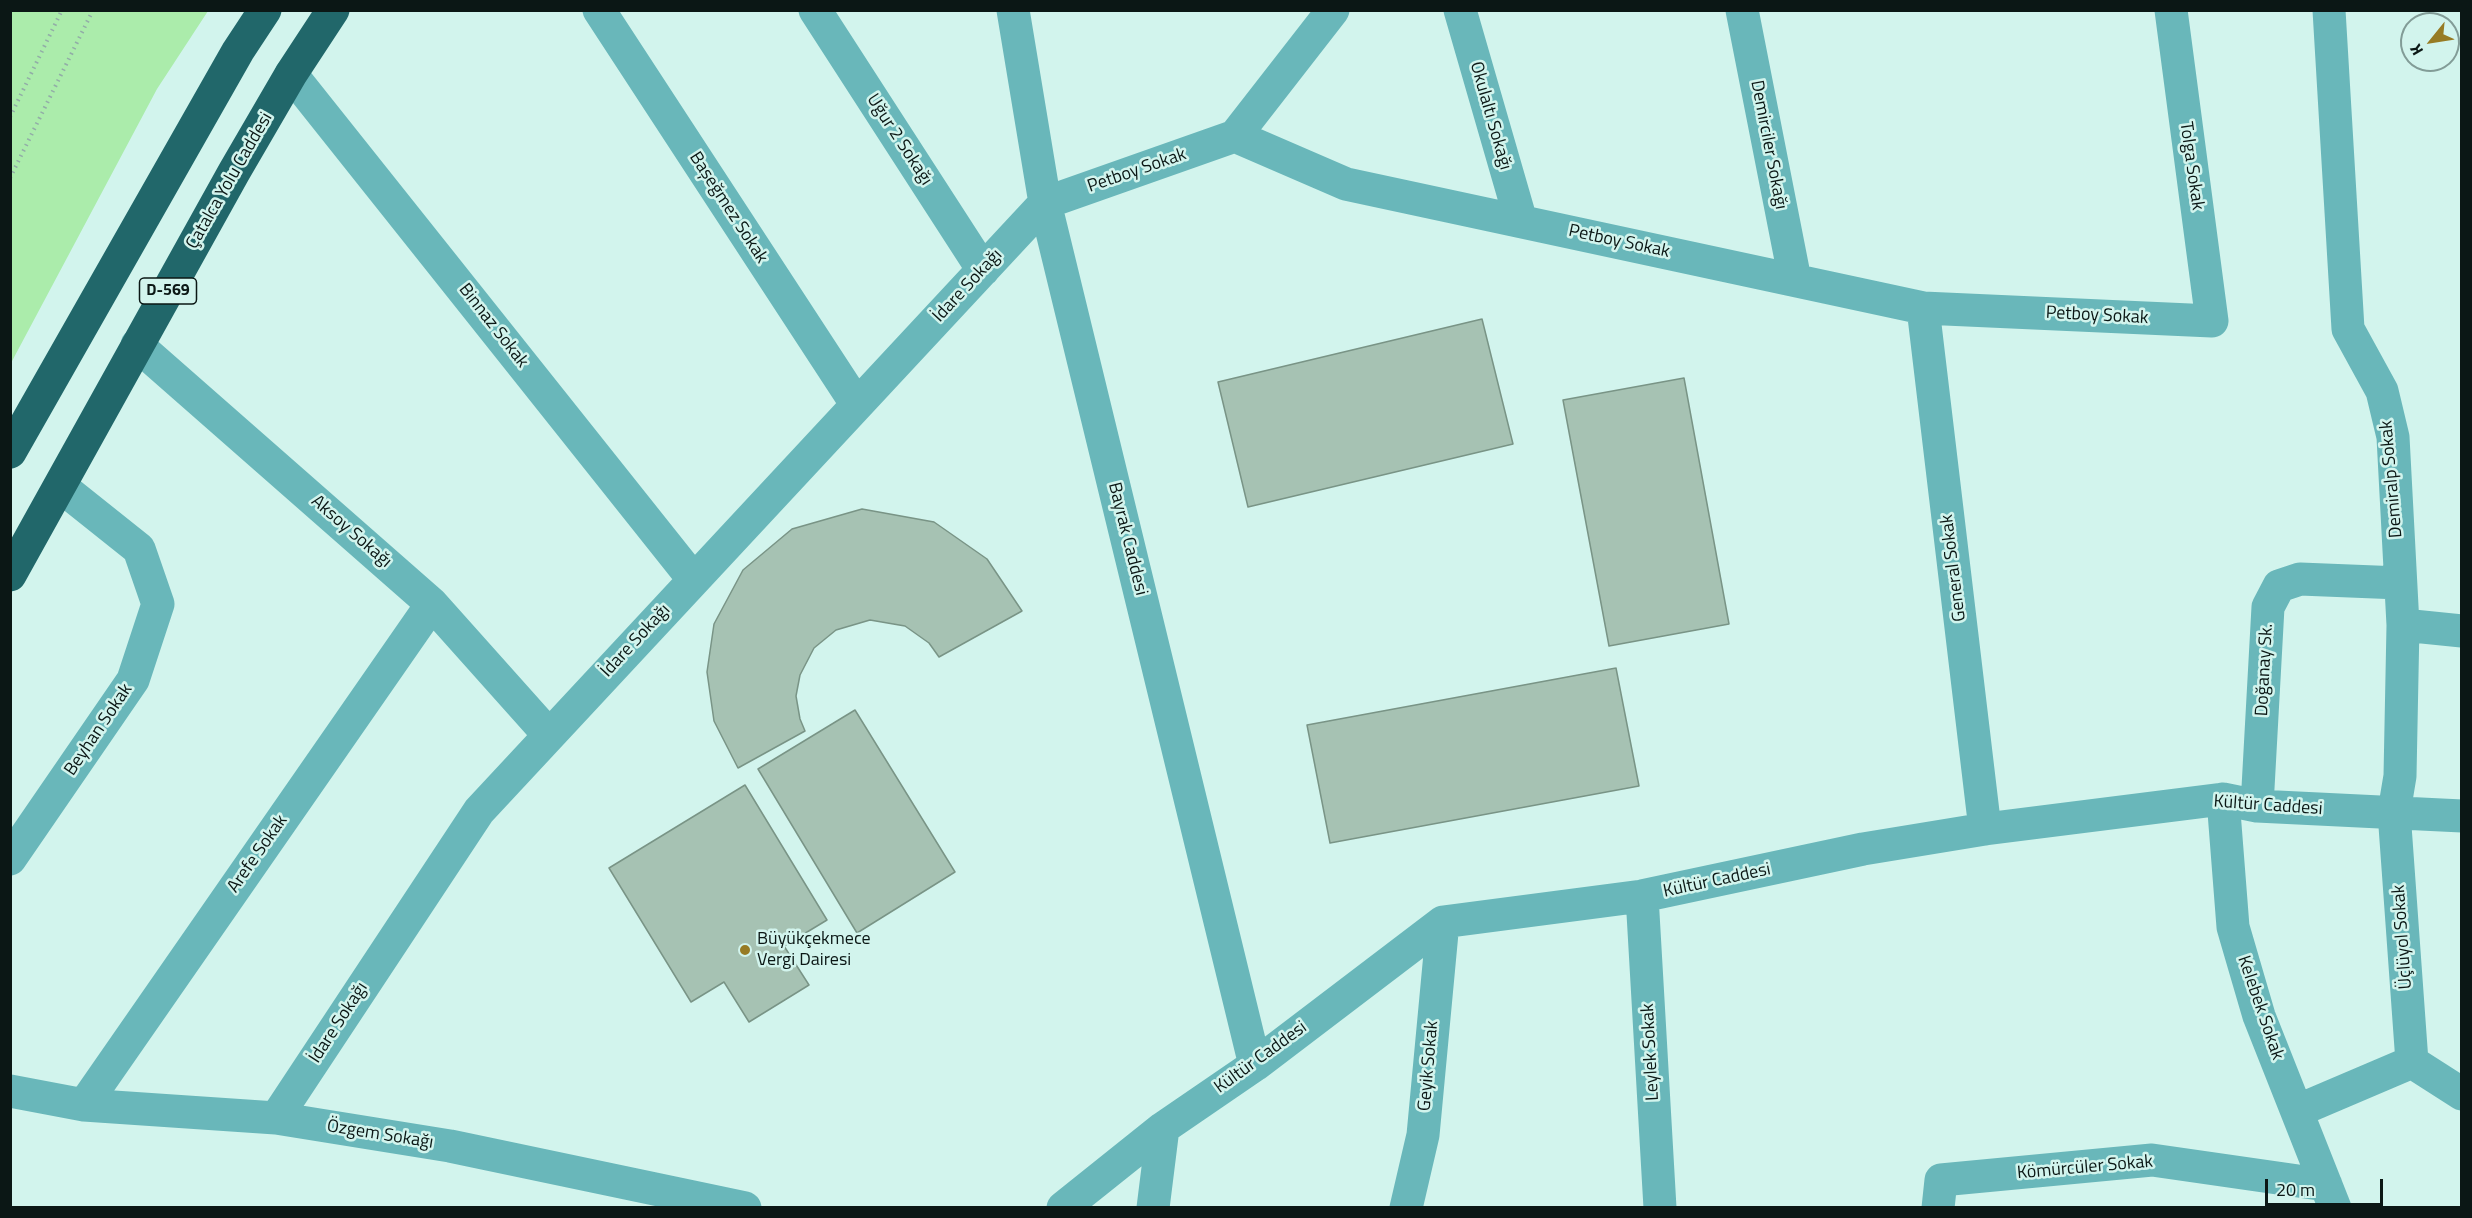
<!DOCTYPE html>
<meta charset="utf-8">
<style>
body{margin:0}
#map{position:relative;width:2472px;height:1218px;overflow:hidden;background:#d2f4ed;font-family:"Titillium Web",sans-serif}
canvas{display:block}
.frame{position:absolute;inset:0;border:12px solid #0b1715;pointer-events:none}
.north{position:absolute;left:2400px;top:12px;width:60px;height:60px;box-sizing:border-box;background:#d2f4ed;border:2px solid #829c97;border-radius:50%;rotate:240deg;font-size:16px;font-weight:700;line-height:24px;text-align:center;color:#0b1715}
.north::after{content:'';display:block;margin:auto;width:21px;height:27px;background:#977b24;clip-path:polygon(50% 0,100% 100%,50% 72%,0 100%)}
.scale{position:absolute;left:2265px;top:1179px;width:118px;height:27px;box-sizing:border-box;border:3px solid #0b1715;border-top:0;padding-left:8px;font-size:18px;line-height:21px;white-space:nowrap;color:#0b1715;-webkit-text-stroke:4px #d2f4ed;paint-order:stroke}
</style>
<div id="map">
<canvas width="2472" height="1218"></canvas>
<div class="frame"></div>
<div class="north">K</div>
<div class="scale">20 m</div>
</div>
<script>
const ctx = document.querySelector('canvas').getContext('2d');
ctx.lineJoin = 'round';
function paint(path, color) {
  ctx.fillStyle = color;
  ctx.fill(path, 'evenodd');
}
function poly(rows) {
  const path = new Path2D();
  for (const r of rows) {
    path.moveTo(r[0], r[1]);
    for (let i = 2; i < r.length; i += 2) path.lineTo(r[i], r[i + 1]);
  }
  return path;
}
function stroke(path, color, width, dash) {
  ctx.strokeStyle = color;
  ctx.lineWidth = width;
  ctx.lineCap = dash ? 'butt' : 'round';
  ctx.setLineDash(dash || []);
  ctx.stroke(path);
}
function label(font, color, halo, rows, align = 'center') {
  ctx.font = font + ' "Titillium Web",sans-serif';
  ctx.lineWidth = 5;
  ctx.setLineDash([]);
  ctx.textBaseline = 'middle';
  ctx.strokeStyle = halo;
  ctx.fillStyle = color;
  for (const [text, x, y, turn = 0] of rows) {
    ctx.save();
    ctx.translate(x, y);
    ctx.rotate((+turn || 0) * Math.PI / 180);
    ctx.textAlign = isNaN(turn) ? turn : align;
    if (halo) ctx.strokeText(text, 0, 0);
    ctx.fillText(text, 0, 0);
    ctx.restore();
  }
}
paint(poly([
 [11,10,208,11,157,89,11,363]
]), '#abecab');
const building = poly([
 [1482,319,1513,444,1248,507,1218,382,1482,319],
 [1684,378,1729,624,1609,646,1563,400,1684,378],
 [862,509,934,522,987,559,1022,611,939,657,929,643,905,626,870,620,836,630,814,648,800,675,796,696,800,719,805,731,738,768,714,721,707,672,714,624,743,570,792,529,862,509],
 [1616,668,1639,786,1330,843,1307,725,1616,668],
 [855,710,955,872,857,933,758,769,855,710],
 [745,785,827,920,784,946,809,985,749,1022,724,982,691,1002,609,868,745,785]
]);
paint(building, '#a6c2b3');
stroke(building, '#799486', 1.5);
stroke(poly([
 [10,117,62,10],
 [10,178,93,10]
]), '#92ada7', 4, [1.5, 4.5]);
stroke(poly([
 [599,10,857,405],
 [815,10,983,270],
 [1013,10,1045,203,1255,1065],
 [1460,10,1521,221],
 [1742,10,1795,280],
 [2329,10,2348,329,2382,391,2393,437,2403,625,2400,776,2394,812,2412,1062],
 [291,74,694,580],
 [1235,136,1333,10],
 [1923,308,1985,829],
 [137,345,432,604,549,735],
 [2403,625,2462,631],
 [2223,799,2233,927,2259,1016,2335,1208],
 [2257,806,2268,607,2279,586,2300,579,2400,583],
 [10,859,133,680,158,604,139,549,60,486],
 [1642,896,1660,1208],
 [10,1091,84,1105,276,1118,450,1146,745,1208],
 [84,1105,432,604],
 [2297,1111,2412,1062,2462,1094],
 [276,1118,479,811,1045,203,1235,136,1346,184,1923,308,2212,321,2171,10],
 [1063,1208,1163,1128,1255,1065,1443,922,1642,896,1863,849,1985,829,2223,799,2257,806,2462,816],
 [1153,1208,1163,1128],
 [1406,1208,1423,1135,1443,922],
 [1938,1208,1941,1180,2152,1160,2326,1185]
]), '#69b7ba', 33);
stroke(poly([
 [10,452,238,51,265,10],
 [10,575,234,172,291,74,333,10]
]), '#21676a', 33);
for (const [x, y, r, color] of [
 [745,950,6,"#977b24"]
]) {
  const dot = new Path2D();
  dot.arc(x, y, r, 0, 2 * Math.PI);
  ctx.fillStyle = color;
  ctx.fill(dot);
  stroke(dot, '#d2f4ed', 2);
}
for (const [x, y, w] of [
 [168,291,57]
]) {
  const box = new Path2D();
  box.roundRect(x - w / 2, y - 13, w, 26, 4.5);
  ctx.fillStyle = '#d2f4ed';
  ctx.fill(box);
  stroke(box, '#0b1715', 1.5);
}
label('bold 16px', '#0b1715', null, [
 ["D-569",168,291]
]);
label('18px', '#0b1715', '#d2f4ed', [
 ["Okulaltı Sokağı",1490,116,74],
 ["Uğur 2 Sokağı",899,140,57],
 ["Demirciler Sokağı",1768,145,79],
 ["Tolga Sokak",2191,166,82],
 ["Petboy Sokak",1137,171,-19],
 ["Çatalca Yolu Caddesi",230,181,-60],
 ["Başeğmez Sokak",728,208,57],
 ["Petboy Sokak",1619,242,12],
 ["İdare Sokağı",968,286,-47],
 ["Petboy Sokak",2097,316,3],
 ["Binnaz Sokak",493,326,52],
 ["Demiralp Sokak",2392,479,-95],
 ["Aksoy Sokağı",351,532,41],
 ["Bayrak Caddesi",1127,539,76],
 ["General Sokak",1954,568,-97],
 ["İdare Sokağı",636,641,-47],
 ["Doğanay Sk.",2265,670,-87],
 ["Beyhan Sokak",99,730,-56],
 ["Kültür Caddesi",2268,806,4],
 ["Arefe Sokak",258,854,-55],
 ["Kültür Caddesi",1717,881,-12],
 ["Üçlüyol Sokak",2403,937,-94],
 ["Kelebek Sokak",2260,1008,71],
 ["İdare Sokağı",339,1023,-57],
 ["Leylek Sokak",1651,1052,-93],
 ["Kültür Caddesi",1261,1058,-36],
 ["Geyik Sokak",1429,1066,-85],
 ["Özgem Sokağı",380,1135,9],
 ["Kömürcüler Sokak",2085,1168,-5]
]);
label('18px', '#0b1715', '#d2f4ed', [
 ["Büyükçekmece",757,940],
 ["Vergi Dairesi",757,961]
], 'left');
</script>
